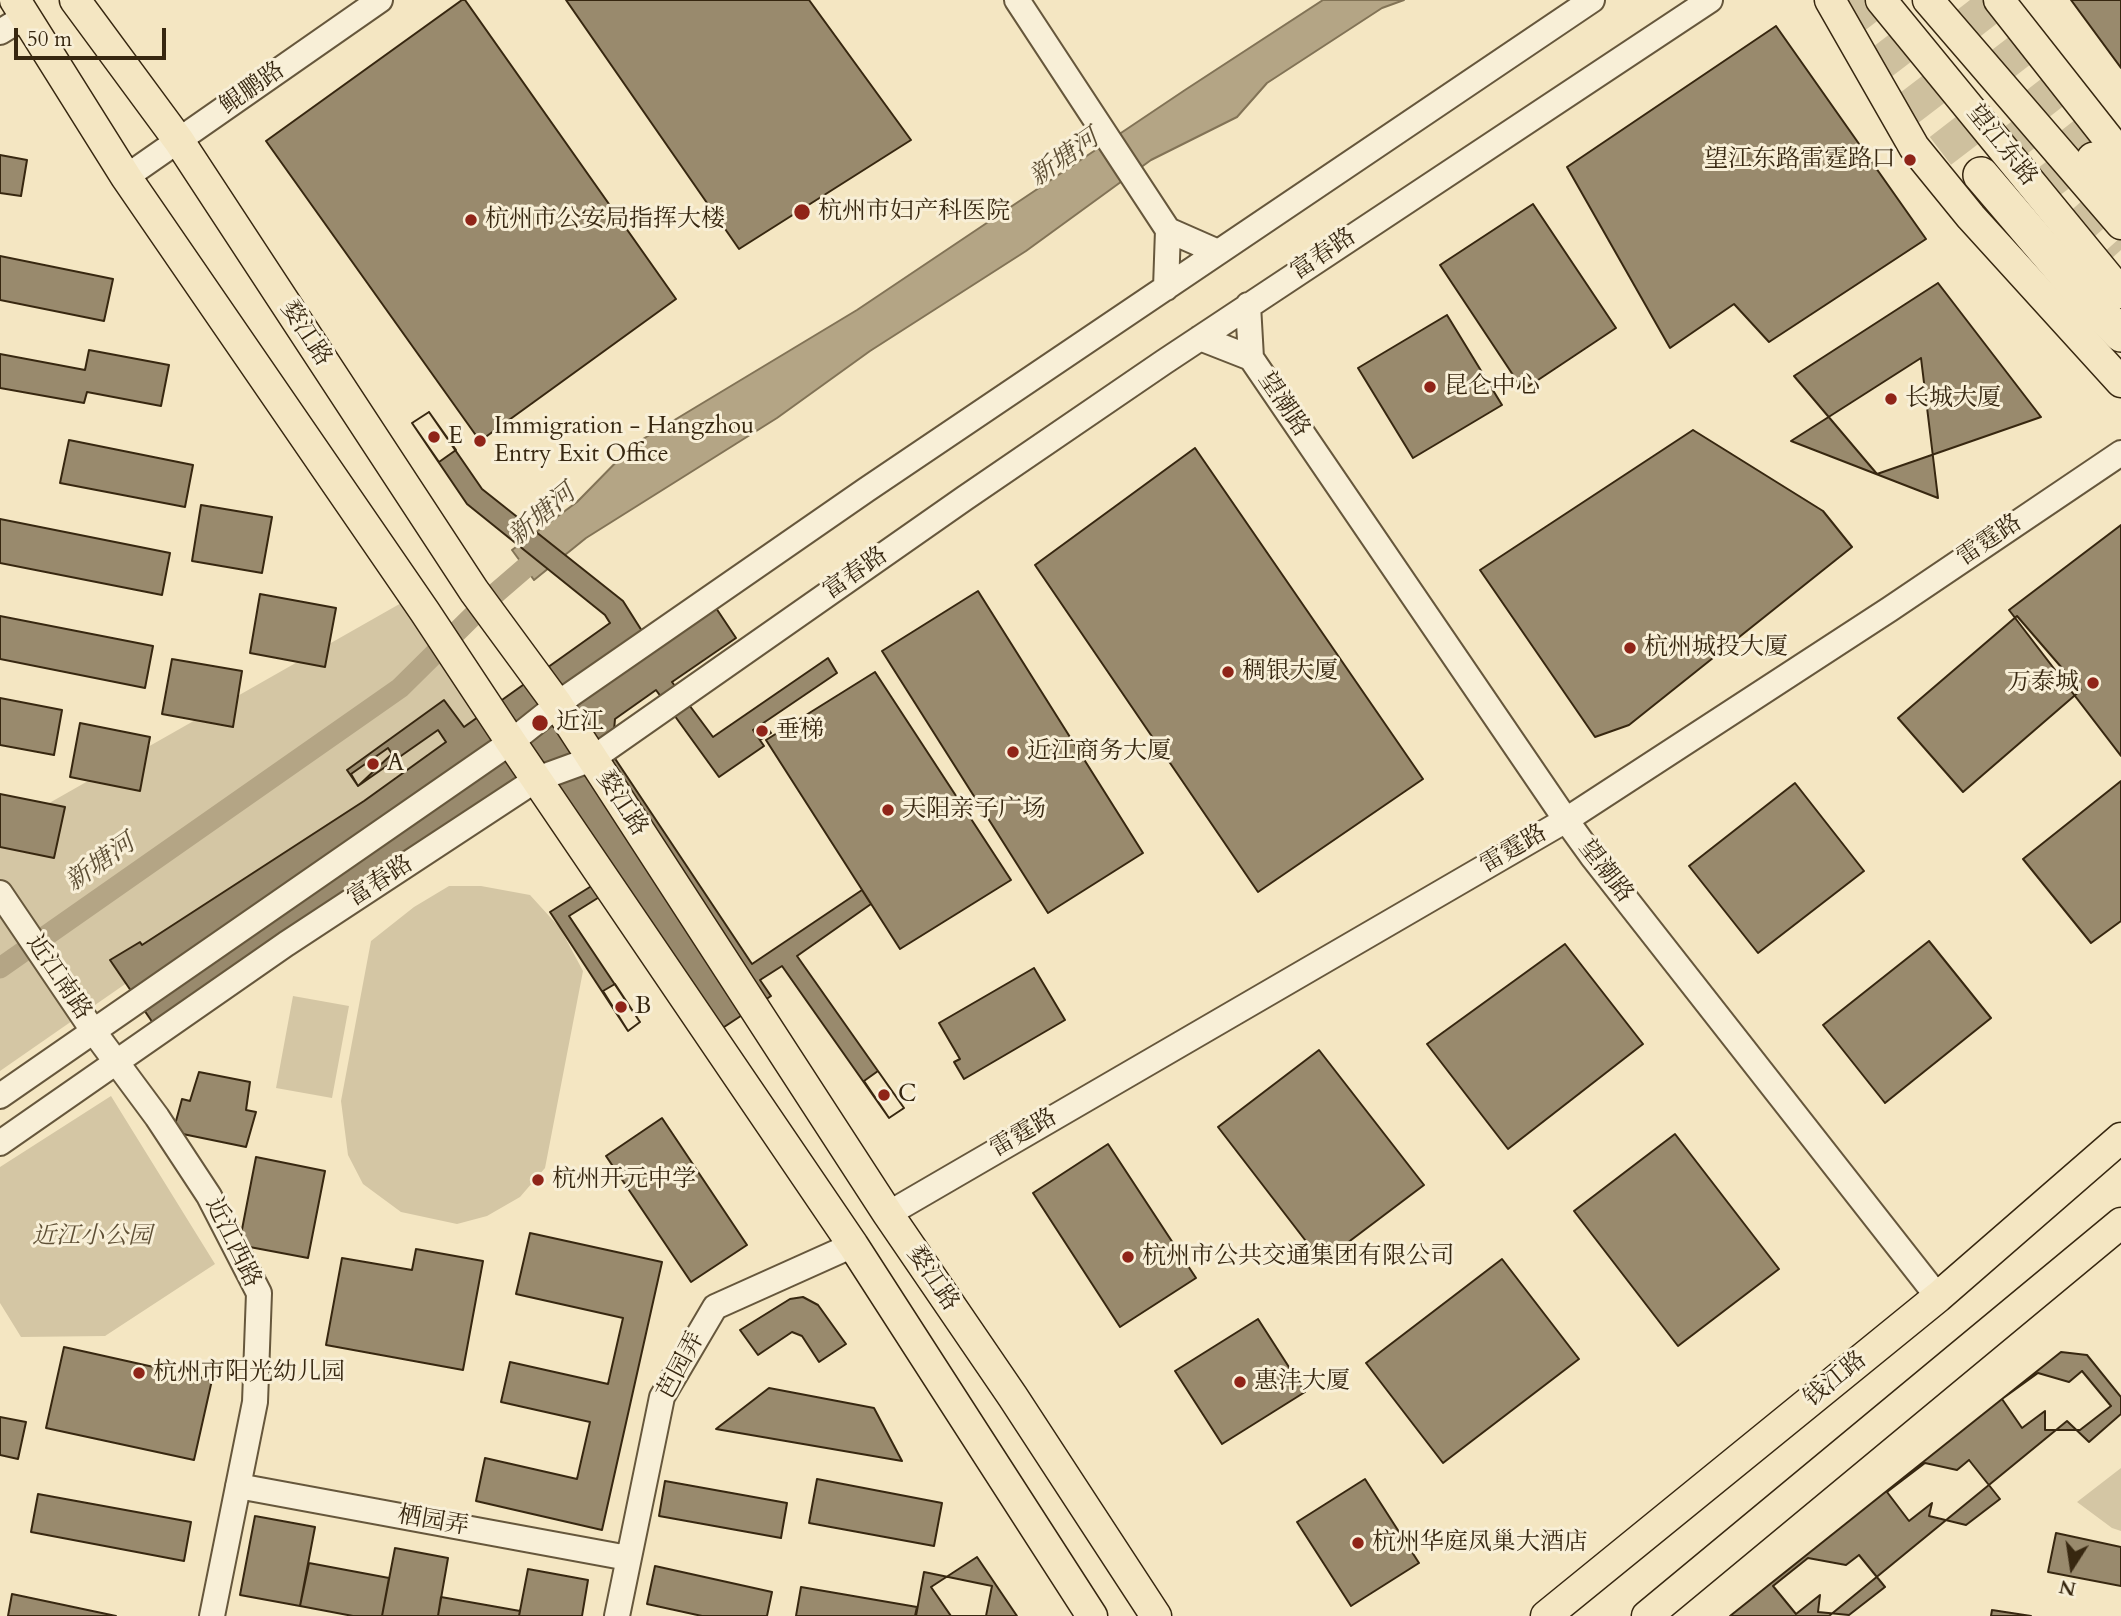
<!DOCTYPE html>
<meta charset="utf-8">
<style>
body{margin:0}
#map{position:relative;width:2121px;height:1616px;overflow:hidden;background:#f4e6c2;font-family:Cardo,serif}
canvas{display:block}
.north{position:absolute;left:2037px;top:1532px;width:70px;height:70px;-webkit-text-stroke:5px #f8efd7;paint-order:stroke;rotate:192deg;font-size:19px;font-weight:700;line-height:28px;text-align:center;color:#372710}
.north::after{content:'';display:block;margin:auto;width:24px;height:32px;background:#372710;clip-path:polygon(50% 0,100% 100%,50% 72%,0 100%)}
.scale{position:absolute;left:14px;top:28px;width:152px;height:32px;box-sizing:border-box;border:4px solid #372710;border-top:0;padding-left:9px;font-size:21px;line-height:24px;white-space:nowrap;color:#372710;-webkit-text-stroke:5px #f8efd7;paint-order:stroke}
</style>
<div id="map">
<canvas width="2121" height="1616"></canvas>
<div class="north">N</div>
<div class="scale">50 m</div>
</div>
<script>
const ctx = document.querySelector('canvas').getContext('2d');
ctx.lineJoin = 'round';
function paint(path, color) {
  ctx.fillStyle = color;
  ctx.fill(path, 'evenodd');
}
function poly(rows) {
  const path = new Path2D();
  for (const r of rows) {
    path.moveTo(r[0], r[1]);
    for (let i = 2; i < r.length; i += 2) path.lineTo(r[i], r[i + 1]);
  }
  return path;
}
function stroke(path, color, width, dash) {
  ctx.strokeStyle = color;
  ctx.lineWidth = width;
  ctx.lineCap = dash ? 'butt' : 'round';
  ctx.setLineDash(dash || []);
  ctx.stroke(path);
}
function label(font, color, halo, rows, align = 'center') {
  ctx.font = font + ' Cardo,"Noto Serif SC",serif';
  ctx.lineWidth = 6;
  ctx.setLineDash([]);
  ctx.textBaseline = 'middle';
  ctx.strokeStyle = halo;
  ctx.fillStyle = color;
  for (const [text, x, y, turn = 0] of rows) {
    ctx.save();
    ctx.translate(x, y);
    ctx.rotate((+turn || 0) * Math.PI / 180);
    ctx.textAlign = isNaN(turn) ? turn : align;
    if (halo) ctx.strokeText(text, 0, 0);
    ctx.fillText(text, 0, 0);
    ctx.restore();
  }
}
paint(poly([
 [403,602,488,732,0,1071,0,831],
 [449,886,481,886,530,895,560,928,583,971,545,1168,520,1197,487,1216,457,1224,401,1212,363,1184,348,1155,341,1101,371,941,414,907],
 [293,996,349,1006,332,1098,276,1088],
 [111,1096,215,1264,105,1336,21,1337,0,1303,0,1167],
 [2121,1468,2121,1531,2112,1528,2077,1502]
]), '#d4c6a4');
const water = poly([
 [1323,0,1404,0,1382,8,1267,83,1237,117,1151,160,1026,251,870,351,777,418,586,538,534,580,512,550,577,502,633,445,857,310,1185,90,1323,0]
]);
paint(water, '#b4a585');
stroke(water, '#827356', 2);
stroke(poly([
 [0,968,400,688,496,593,547,549]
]), '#b4a585', 21);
const building = poly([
 [462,0,465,0,676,299,480,441,266,141,462,0],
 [566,0,809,0,911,140,739,249,566,0],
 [2071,0,2121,0,2121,68,2071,0],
 [1776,26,1926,239,1769,342,1734,304,1670,348,1567,167,1776,26],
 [0,155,27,160,21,196,0,193,0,155],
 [1533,204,1616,328,1523,390,1440,265,1533,204],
 [0,256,113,279,104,321,0,300,0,256],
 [1938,283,2041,417,1877,474,1794,376,1938,283],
 [1447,315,1502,405,1413,458,1358,368,1447,315],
 [89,350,169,365,161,406,87,392,84,403,0,388,0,354,85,370,89,350],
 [1921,358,1938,498,1791,441,1921,358],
 [429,412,482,489,623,601,642,631,704,590,736,638,672,682,713,737,828,658,837,673,753,730,764,746,719,777,656,690,615,719,612,754,752,964,862,890,871,904,797,956,904,1108,889,1118,782,966,760,980,771,996,712,1035,617,886,569,916,640,1022,628,1031,550,912,609,875,535,792,157,1029,110,960,140,942,142,945,364,801,446,742,438,730,358,786,347,770,444,700,464,727,610,623,605,615,467,504,412,423,429,412],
 [429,412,456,450,439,462,412,423,429,412],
 [1693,430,1823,511,1852,547,1629,725,1595,737,1480,570,1693,430],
 [69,440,193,465,185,507,60,483,69,440],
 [1195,448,1423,779,1258,892,1035,565,1195,448],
 [201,505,272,517,262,573,192,561,201,505],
 [0,519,170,553,162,595,0,563,0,519],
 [2121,525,2121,756,2009,610,2121,525],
 [978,591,1143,853,1048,913,882,651,978,591],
 [260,594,336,608,325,667,250,653,260,594],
 [0,616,153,646,145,688,0,659,0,616],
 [2017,616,2081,690,1963,792,1898,718,2017,616],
 [172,659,242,671,233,727,162,714,172,659],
 [875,672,1011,880,900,949,766,740,875,672],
 [0,698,62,710,54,755,0,745,0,698],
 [80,723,150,737,140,791,70,777,80,723],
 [764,723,771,733,760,740,753,730,764,723],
 [388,748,392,754,358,786,351,774,388,748],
 [2121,781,2121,921,2091,943,2023,859,2121,781],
 [1795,783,1864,871,1758,953,1689,866,1795,783],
 [0,794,65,807,54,858,0,847,0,794],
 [1929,941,1991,1018,1885,1103,1823,1025,1929,941],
 [1565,944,1643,1044,1508,1149,1427,1044,1565,944],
 [1034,968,1065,1020,964,1079,954,1062,960,1059,939,1023,1034,968],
 [615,984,640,1022,628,1031,603,991,615,984],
 [1319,1050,1424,1185,1322,1262,1218,1127,1319,1050],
 [878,1071,904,1108,889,1118,864,1081,878,1071],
 [199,1072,250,1082,246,1110,256,1112,246,1147,173,1132,182,1099,190,1101,199,1072],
 [662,1118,747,1245,691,1282,606,1156,662,1118],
 [1675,1134,1779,1269,1678,1346,1574,1211,1675,1134],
 [1108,1144,1196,1278,1120,1327,1033,1193,1108,1144],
 [256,1157,325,1171,308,1258,239,1245,256,1157],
 [530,1233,662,1262,602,1530,476,1501,485,1458,577,1479,590,1422,501,1402,510,1362,608,1384,623,1318,516,1294,530,1233],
 [416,1249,483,1261,463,1370,326,1345,342,1258,412,1270,416,1249],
 [1502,1259,1579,1359,1443,1463,1366,1363,1502,1259],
 [803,1297,818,1305,846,1344,819,1362,802,1336,792,1332,758,1355,740,1330,790,1299,803,1297],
 [1258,1319,1305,1392,1222,1444,1175,1371,1258,1319],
 [64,1347,212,1380,194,1460,46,1428,64,1347],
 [2061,1352,2087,1355,2121,1397,2121,1414,2089,1442,2067,1421,1829,1616,1730,1616,2061,1352],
 [2082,1371,2111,1406,2080,1430,2045,1430,2045,1411,2022,1428,2002,1399,2038,1373,2069,1382,2082,1371],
 [769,1388,874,1408,902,1461,716,1429,769,1388],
 [0,1417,26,1422,18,1459,0,1455,0,1417],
 [1969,1460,2000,1499,1966,1525,1929,1516,1932,1503,1909,1521,1887,1492,1925,1463,1957,1470,1969,1460],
 [817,1479,942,1503,934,1546,809,1523,817,1479],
 [1365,1479,1419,1563,1351,1606,1297,1522,1365,1479],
 [665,1481,787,1503,781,1538,659,1516,665,1481],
 [38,1494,191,1522,184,1561,31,1532,38,1494],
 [255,1516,315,1527,300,1606,240,1595,255,1516],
 [2056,1533,2121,1547,2121,1586,2048,1572,2056,1533],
 [395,1548,448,1558,438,1616,382,1616,395,1548],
 [1859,1555,1885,1587,1849,1615,1818,1612,1820,1595,1796,1614,1773,1586,1808,1558,1846,1565,1859,1555],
 [977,1557,1017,1616,951,1616,931,1587,977,1557],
 [309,1563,389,1578,382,1616,353,1616,300,1606,309,1563],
 [655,1566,772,1592,767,1616,702,1616,647,1604,655,1566],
 [528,1569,588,1580,582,1616,519,1616,528,1569],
 [924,1572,992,1586,986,1616,916,1616,924,1572],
 [801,1587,917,1607,915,1616,796,1616,801,1587],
 [12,1594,116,1616,8,1616,12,1594],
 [441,1597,520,1611,519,1616,438,1616,441,1597],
 [1992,1610,2031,1616,1991,1616,1992,1610]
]);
paint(building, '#998a6d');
stroke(building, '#372710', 2);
stroke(poly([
 [1847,0,1981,175],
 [1970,0,2094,160],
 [2015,119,2073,196,2121,250]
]), '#cec09e', 35, [35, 18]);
const minor = poly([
 [1017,0,1168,230,1218,252],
 [0,32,26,16],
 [126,177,380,0],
 [1166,288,1168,230],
 [1248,305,1251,358,1566,820,1592,856,1938,1297],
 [1200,338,1251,358],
 [0,893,94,1032,157,1117,209,1196,259,1293,255,1402,212,1616],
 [0,1096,511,742,570,695,866,490,1592,0],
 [0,1143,286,944,537,779,592,759,965,498,1164,362,1710,0],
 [888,1214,1566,820,1890,609,2121,453],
 [238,1486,628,1558],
 [617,1616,662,1397,715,1307,853,1245]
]);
const major = poly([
 [15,0,126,177,425,612,511,742,853,1245,1092,1616],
 [75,0,179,141,474,591,557,704,888,1214,1013,1397,1156,1616],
 [1830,0,1914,147,1971,217,2121,382],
 [1881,0,2121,293],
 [1928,0,2121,224],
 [1999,0,2121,155],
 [1546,1616,1938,1297,2121,1138],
 [1647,1616,2121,1223]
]);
const highway = poly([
 [2094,160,2121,193],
 [1981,175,2092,305,2121,334]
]);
stroke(minor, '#66573c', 28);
stroke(major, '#372710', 33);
stroke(highway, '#372710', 38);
stroke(minor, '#f8efd7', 24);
stroke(major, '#f4e6c2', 30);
stroke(highway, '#f4e6c2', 35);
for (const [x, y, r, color] of [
 [1910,160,7,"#8f2418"],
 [802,212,9,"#8f2418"],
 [471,220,7,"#8f2418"],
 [1430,387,7,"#8f2418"],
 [1891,399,7,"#8f2418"],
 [434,437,7,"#8f2418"],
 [480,441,7,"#8f2418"],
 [1630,648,7,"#8f2418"],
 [1228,672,7,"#8f2418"],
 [2093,683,7,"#8f2418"],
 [540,723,9,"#8f2418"],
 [762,731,7,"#8f2418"],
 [1013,752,7,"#8f2418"],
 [373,764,7,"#8f2418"],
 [888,810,7,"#8f2418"],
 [621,1007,7,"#8f2418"],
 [884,1095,7,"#8f2418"],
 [538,1180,7,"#8f2418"],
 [1128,1257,7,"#8f2418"],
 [139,1373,7,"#8f2418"],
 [1240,1382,7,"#8f2418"],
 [1358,1543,7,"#8f2418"]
]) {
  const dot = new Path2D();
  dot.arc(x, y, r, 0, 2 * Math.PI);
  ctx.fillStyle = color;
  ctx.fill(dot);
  stroke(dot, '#f8efd7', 2.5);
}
label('24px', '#372710', '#f8efd7', [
 ["鲲鹏路",253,89,-35],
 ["望江东路",2001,146,51],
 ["富春路",1324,255,-34],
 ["婺江路",305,334,57],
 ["望潮路",1283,405,56],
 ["雷霆路",1990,541,-34],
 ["富春路",856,574,-35],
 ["婺江路",621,804,57],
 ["雷霆路",1514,850,-30],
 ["望潮路",1605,872,52],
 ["富春路",381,882,-33],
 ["近江南路",58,978,56],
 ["雷霆路",1024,1134,-30],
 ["近江西路",232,1243,64],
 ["婺江路",932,1279,56],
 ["芭园弄",682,1366,-62],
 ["钱江路",1836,1380,-39],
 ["栖园弄",433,1522,10]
]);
label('24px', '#372710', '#f8efd7', [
 ["望江东路雷霆路口",1896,160,"right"],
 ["杭州市妇产科医院",818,212],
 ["杭州市公安局指挥大楼",485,220],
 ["昆仑中心",1444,387],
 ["长城大厦",1905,399],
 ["Immigration - Hangzhou",494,427],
 ["Entry Exit Office",494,455],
 ["E",448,437],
 ["杭州城投大厦",1644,648],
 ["稠银大厦",1242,672],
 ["万泰城",2079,683,"right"],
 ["近江",556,723],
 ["垂梯",776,731],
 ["近江商务大厦",1027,752],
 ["A",387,764],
 ["天阳亲子广场",902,810],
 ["B",635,1007],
 ["C",898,1095],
 ["杭州开元中学",552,1180],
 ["杭州市公共交通集团有限公司",1142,1257],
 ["杭州市阳光幼儿园",153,1373],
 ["惠沣大厦",1254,1382],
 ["杭州华庭凤巢大酒店",1372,1543]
], 'left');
label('italic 24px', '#5e4f35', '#f8efd7', [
 ["近江小公园",92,1237]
]);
label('italic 26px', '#5c4d33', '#f8efd7', [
 ["新塘河",1065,159,-35],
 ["新塘河",543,516,-40],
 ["新塘河",101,864,-35]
]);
</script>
